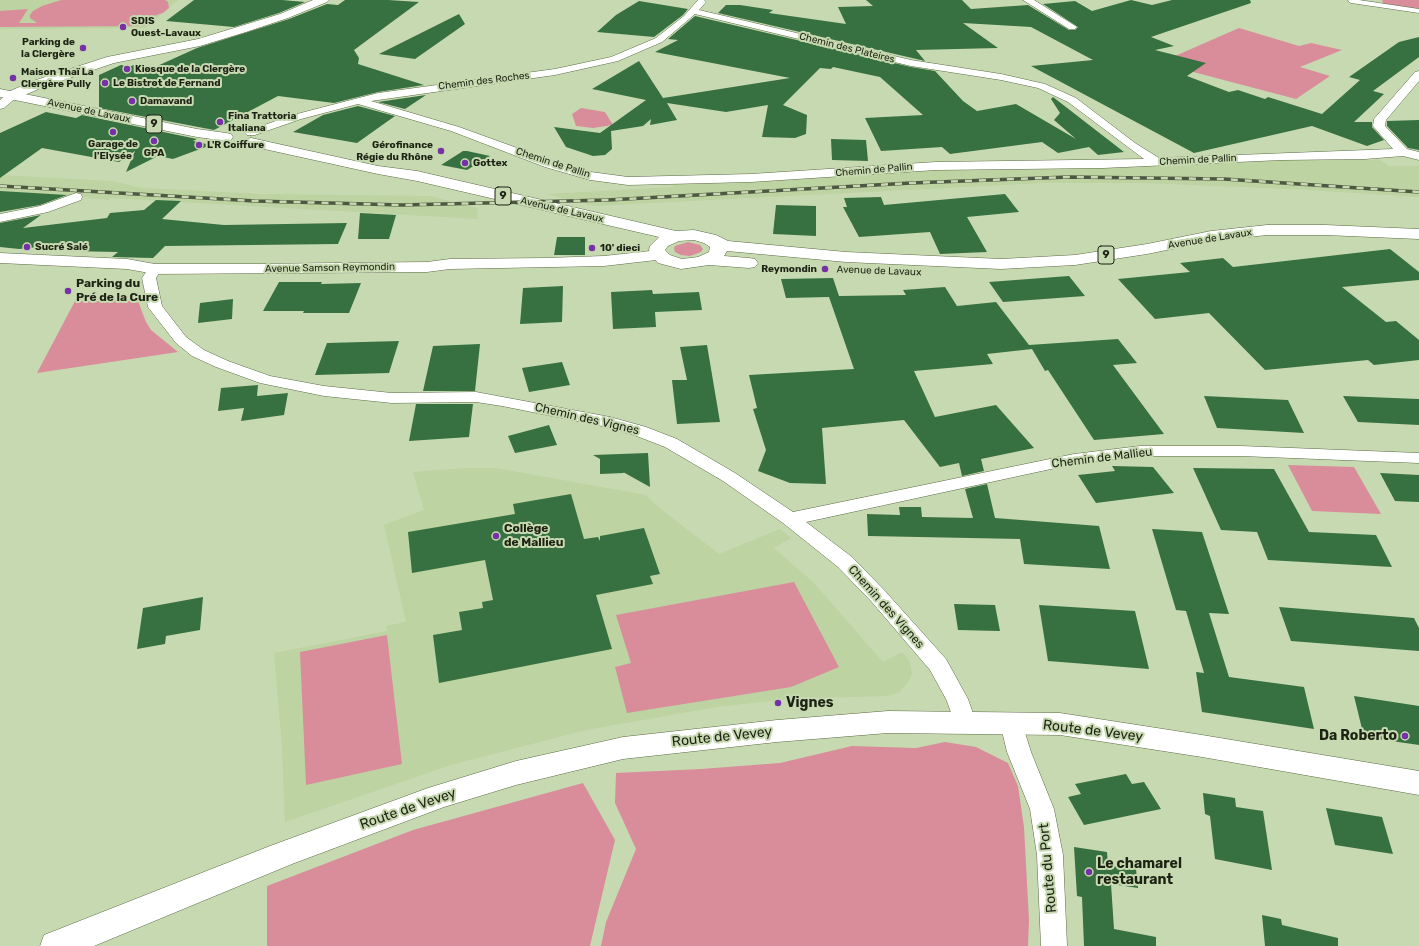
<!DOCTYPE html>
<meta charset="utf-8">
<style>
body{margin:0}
canvas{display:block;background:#c7d9b0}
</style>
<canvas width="1419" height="946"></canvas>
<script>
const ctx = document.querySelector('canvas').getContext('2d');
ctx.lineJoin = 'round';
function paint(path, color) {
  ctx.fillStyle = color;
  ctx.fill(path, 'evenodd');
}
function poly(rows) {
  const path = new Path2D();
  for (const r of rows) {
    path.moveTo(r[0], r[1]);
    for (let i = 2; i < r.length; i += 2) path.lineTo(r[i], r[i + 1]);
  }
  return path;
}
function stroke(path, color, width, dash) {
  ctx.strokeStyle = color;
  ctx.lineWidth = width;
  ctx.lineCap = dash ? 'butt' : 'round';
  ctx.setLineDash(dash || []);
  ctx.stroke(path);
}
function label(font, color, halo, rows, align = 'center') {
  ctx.font = font + ' Rubik,sans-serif';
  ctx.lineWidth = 4;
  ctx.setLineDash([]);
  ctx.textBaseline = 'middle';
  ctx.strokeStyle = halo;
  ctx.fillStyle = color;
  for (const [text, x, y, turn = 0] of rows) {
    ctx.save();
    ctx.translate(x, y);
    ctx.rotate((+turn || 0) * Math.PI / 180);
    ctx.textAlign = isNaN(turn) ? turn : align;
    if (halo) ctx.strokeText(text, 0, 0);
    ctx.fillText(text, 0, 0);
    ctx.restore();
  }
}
paint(poly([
 [0,0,178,0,145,28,0,29],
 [1280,160,1380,160,1389,166,1419,166,1419,197,1290,189,1144,183,1043,183,594,206,547,194,673,187,674,182,897,169],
 [0,175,112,181,142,188,262,194,430,196,477,208,478,219,111,198,108,200,88,198,89,197,0,191],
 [466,468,496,468,646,495,657,506,719,554,780,529,791,538,774,548,813,582,883,662,902,652,909,660,911,666,912,674,908,682,900,692,888,696,789,699,717,707,586,730,451,765,285,822,282,747,274,653,387,631,386,626,406,622,384,525,424,510,413,472]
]), '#bdd3a2');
paint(poly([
 [61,0,165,0,168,2,169,8,163,13,135,22,151,23,148,26,0,27,0,23,37,23,30,18,30,15,33,11,42,6],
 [1382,0,1419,0,1419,10,1384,6],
 [28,9,19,23,0,23,0,11],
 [1239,28,1299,46,1311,43,1342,50,1300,67,1330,76,1296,99,1159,63],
 [581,108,605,112,613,125,593,128,576,126,572,114],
 [688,242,700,245,703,249,701,252,690,256,681,255,675,252,674,248,675,246],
 [75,301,138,301,146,322,151,330,178,352,37,373],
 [1288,465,1354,467,1381,514,1312,511],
 [794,582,839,667,791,687,627,713,615,667,631,663,616,615],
 [387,635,402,764,306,785,300,652],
 [945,742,976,747,1008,763,1018,786,1024,827,1029,920,1028,946,601,946,606,922,636,849,615,803,616,773,701,769,780,763,852,746,916,748],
 [583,783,615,840,590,946,267,946,267,886,413,830]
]), '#d98d9b');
paint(poly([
 [194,0,282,0,305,2,279,13,234,27,166,21],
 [345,0,388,0,419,2,354,50,359,58,358,64,424,85,378,92,334,103,278,96,214,130,99,108,99,75,121,65,129,67,136,64,155,67,197,48,289,19,327,4,338,5],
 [866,0,962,0,971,9,1028,5,1069,30,1075,30,1078,27,1043,4,1075,1,1092,11,1131,0,1152,5,1172,0,1250,0,1251,3,1151,37,1174,46,1155,50,1206,63,1187,76,1229,92,1238,90,1265,99,1268,97,1322,114,1360,80,1349,77,1399,42,1419,37,1419,57,1373,91,1384,94,1354,122,1372,122,1372,127,1384,140,1367,146,1312,126,1194,153,1031,66,1093,60,1031,27,963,23,998,48,916,50,925,61,718,13,726,5,740,5,773,10,769,13,846,24,838,7,873,6],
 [639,1,688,9,683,15,654,37,597,32,616,15],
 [459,14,465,24,415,59,379,54],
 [695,16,911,67,935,71,963,101,977,111,1016,104,1076,139,1054,120,1060,113,1051,99,1053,97,1124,152,1098,155,1089,147,1058,153,1042,142,950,154,942,147,881,151,865,118,923,115,880,77,833,67,831,69,820,68,783,105,807,115,806,134,795,138,762,137,768,105,726,112,667,103,677,120,650,125,651,119,643,126,611,131,612,149,605,155,593,156,566,147,554,127,600,133,646,100,592,89,639,61,663,98,790,78,655,52,678,40,668,39],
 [426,95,405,109,378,102],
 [358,106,395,116,357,143,293,132,323,115],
 [46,112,76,118,82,115,197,139,193,141,211,145,173,159,158,156,126,172,135,151,119,162,42,148,0,178,0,133],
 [1419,120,1419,150,1408,148,1387,126,1387,121],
 [831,139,866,140,868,161,832,160],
 [463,151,467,151,490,156,467,170,441,165],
 [0,191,67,195,40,205,0,212],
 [1005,194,1019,212,967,217,987,252,940,254,930,232,859,237,843,207,847,207,844,198,881,197,884,205],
 [156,200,181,201,162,219,224,225,347,223,338,244,165,246,153,258,112,257,118,252,67,251,70,244,19,249,0,247,0,223,41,215,23,228,107,218,110,213,144,210],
 [776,205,816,206,816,236,773,234],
 [360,213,396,215,389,239,358,239],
 [557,237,585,237,585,255,554,255],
 [1390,249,1419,272,1419,280,1342,287,1386,322,1396,321,1419,340,1419,360,1374,365,1368,360,1265,370,1209,313,1155,319,1118,279,1190,272,1180,263,1223,258,1233,267],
 [1069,276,1085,296,1003,302,989,282],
 [833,278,839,296,906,295,903,290,945,287,957,306,996,302,1029,345,1118,339,1137,363,1113,365,1164,434,1094,440,1048,370,1045,371,1032,349,987,354,993,364,914,371,935,417,996,405,1034,448,981,459,984,471,962,476,959,463,940,467,904,420,822,428,826,484,790,483,758,471,766,450,753,409,757,408,749,375,854,369,829,297,786,298,781,279],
 [279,282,322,282,321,284,361,283,349,313,303,313,304,311,263,311],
 [563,286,562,322,520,324,523,288],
 [652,290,653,294,699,292,702,310,655,312,656,327,613,329,611,292],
 [233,299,232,319,198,323,200,303],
 [399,341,389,373,315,375,327,343],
 [480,344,475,391,423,391,433,346],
 [707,345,720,422,677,424,672,380,687,380,680,347],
 [562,362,570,385,529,392,522,368],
 [258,385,257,396,288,393,284,415,241,421,244,408,218,411,221,388],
 [1204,396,1288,400,1304,433,1217,428],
 [1343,396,1419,399,1419,425,1358,422],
 [416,404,473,404,469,437,409,441],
 [549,425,557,445,515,453,508,436],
 [648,453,650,487,623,472,624,473,600,474,600,459,593,455],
 [1112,466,1153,467,1174,493,1096,503,1078,475,1115,471],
 [1193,468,1274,469,1309,532,1376,535,1392,567,1268,560,1257,532,1221,530],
 [1380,473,1419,475,1419,502,1395,501],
 [987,484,995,518,1099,526,1110,569,1024,564,1020,539,868,536,867,514,900,515,899,507,921,507,922,517,973,518,965,489],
 [571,494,584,539,598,537,600,541,600,536,644,528,660,574,650,576,653,584,596,595,612,649,439,683,433,635,462,630,459,612,483,608,482,602,493,600,485,560,412,573,408,532,515,514,513,504],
 [1152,529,1202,532,1229,614,1209,613,1229,677,1304,687,1314,729,1202,712,1196,672,1204,673,1186,611,1176,610],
 [203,597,200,630,166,636,165,644,137,649,143,608],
 [954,604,995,605,1000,631,958,630],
 [1039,605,1135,611,1149,669,1048,661],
 [1279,607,1414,618,1419,628,1419,651,1291,641],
 [1354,696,1419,706,1419,745,1364,737],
 [1126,774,1132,784,1144,782,1161,809,1084,825,1068,797,1081,794,1075,784],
 [1203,793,1235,798,1236,807,1263,811,1272,870,1215,859,1210,816,1205,814],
 [1326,808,1382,817,1393,854,1335,845],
 [1074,847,1107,852,1108,865,1136,869,1138,888,1111,884,1114,929,1156,937,1156,946,1084,946,1082,897,1077,896],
 [1262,915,1281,919,1282,925,1338,938,1338,946,1265,946]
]), '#387141');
const pedestrian = poly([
 [1348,0,1359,0,1419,9,1419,13,1351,3,1349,2,1348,0]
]);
const minor = poly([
 [698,0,704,0,706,2,699,10,911,60,1001,74,1045,84,1076,98,1135,143,1159,158,1393,149,1373,126,1374,119,1415,72,1419,71,1419,81,1386,120,1385,126,1407,149,1419,152,1419,160,1403,156,1365,159,1282,160,1103,168,936,170,751,182,628,185,590,180,545,167,451,131,358,104,301,119,255,135,247,135,245,133,247,131,293,115,378,93,555,69,611,57,656,38,684,16,698,0],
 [695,14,911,66,1001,80,1038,88,1068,102,1144,159,936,162,751,174,628,177,591,172,553,161,459,127,371,101,555,75,618,61,662,42,695,14],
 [1023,0,1034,0,1077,27,1075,29,1069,29,1023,0],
 [13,92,18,95,17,97,4,108,0,109,0,100,9,93,13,92],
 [76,193,81,194,82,197,81,200,48,212,0,222,0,214,40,206,76,193],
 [155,265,160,266,162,269,156,278,162,306,186,337,204,350,228,361,270,376,324,386,392,393,476,392,610,417,646,427,677,439,735,473,793,512,1074,454,1140,446,1241,446,1419,453,1419,463,1241,456,1140,456,1074,464,806,522,852,557,885,591,946,659,968,699,976,722,973,728,965,731,957,728,946,699,930,670,871,601,838,567,783,523,723,481,665,447,634,435,602,426,502,406,476,402,392,403,324,396,260,383,216,367,192,356,176,343,148,307,142,278,150,266,155,265],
 [1011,714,1019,717,1022,723,1031,752,1054,809,1063,855,1067,946,1041,946,1037,855,1030,809,1007,752,1000,723,1003,717,1011,714]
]);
const tertiary = poly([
 [313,0,329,0,327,2,288,18,246,32,200,46,114,63,43,87,18,98,8,98,6,95,8,92,33,81,107,57,198,39,280,14,313,0],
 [659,250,665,251,667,255,665,259,604,266,450,269,427,272,155,274,127,269,0,263,0,253,127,259,155,264,248,264,427,262,450,259,546,258,604,256,659,250]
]);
const secondary = poly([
 [888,711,1060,713,1202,735,1419,771,1419,795,1202,757,1060,735,888,733,777,742,623,759,516,785,444,807,292,864,94,946,40,946,44,935,270,846,428,788,516,761,623,737,777,720,888,711]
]);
const primary = poly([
 [0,89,197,129,226,133,231,134,233,137,231,140,226,141,197,137,0,97,0,89],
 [251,138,378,166,417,171,676,231,694,230,716,235,728,241,846,252,1001,259,1075,255,1147,244,1211,231,1267,225,1325,225,1419,229,1419,239,1325,235,1267,235,1211,241,1147,254,1075,265,1001,269,846,262,727,251,724,256,749,258,755,259,758,263,755,267,749,268,709,265,681,269,658,263,651,255,649,250,650,246,659,237,417,181,378,174,246,145,244,142,246,139,251,138],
 [694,240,704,243,710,247,709,252,698,257,682,259,670,255,665,250,668,246,679,241,694,240]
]);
stroke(pedestrian, '#5b6b46', 1);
stroke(minor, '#5b6b46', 1);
stroke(tertiary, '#5b6b46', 1);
stroke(secondary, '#5b6b46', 1);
stroke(primary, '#5b6b46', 1);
paint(pedestrian, '#fff');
paint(minor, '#fff');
paint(tertiary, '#fff');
paint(secondary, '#fff');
paint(primary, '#fff');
const rail = poly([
 [0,186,255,201,402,205,608,200,911,183,1069,177,1224,179,1419,192]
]);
stroke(rail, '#4e5841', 3.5);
stroke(rail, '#c7d9b0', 2.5, [7]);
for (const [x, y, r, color] of [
 [123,27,4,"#7531a5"],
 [83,48,4,"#7531a5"],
 [127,69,4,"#7531a5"],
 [13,78,4,"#7531a5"],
 [105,83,4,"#7531a5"],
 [132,101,4,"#7531a5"],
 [220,122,4,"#7531a5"],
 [113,132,4,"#7531a5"],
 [154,141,4,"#7531a5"],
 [199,145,4,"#7531a5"],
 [441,151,4,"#7531a5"],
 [465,163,4,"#7531a5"],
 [27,247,4,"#7531a5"],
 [592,248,4,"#7531a5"],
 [825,269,4,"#7531a5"],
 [68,291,4,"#7531a5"],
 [496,536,4,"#7531a5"],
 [778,703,4,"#7531a5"],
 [1405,736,4,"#7531a5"],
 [1089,872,4,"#7531a5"]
]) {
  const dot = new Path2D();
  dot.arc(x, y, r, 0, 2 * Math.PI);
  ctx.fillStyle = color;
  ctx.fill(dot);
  stroke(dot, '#c7d9b0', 1.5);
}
label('bold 10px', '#1d2314', '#c7d9b0', [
 ["SDIS",131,21],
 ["Ouest-Lavaux",131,33],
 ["Parking de",75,42,"right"],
 ["la Clergère",75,54,"right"],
 ["Kiosque de la Clergère",135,69],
 ["Maison Thaï La",21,72],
 ["Clergère Pully",21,84],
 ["Le Bistrot de Fernand",113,83],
 ["Damavand",140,101],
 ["Fina Trattoria",228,116],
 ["Italiana",228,128],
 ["Garage de",113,144,"center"],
 ["l'Elysée",113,156,"center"],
 ["L'R Coiffure",207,145],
 ["Gérofinance",433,145,"right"],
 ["Régie du Rhône",433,157,"right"],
 ["GPA",154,153,"center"],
 ["Gottex",473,163],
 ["Sucré Salé",35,247],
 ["10' dieci",600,248],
 ["Reymondin",817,269,"right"]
], 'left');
label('10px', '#1d2314', '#c7d9b0', [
 ["Chemin des Plateires",847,48,14],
 ["Chemin des Roches",484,81,-7],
 ["Avenue de Lavaux",89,111,12],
 ["Chemin de Pallin",1198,160,-3],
 ["Chemin de Pallin",553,163,18],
 ["Chemin de Pallin",874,170,-5],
 ["Avenue de Lavaux",562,210,13],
 ["Avenue de Lavaux",1210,239,-9],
 ["Avenue Samson Reymondin",330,268,-1],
 ["Avenue de Lavaux",879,271,2]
]);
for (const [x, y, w] of [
 [154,124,16],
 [503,196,16],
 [1106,255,16]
]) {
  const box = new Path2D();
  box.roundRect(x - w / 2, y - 9, w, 18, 3);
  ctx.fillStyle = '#c7d9b0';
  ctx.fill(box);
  stroke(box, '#1d2314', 1);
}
label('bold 11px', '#1d2314', null, [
 ["9",154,124],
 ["9",503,196],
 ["9",1106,255]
]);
label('bold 12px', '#1d2314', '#c7d9b0', [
 ["Parking du",76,284],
 ["Pré de la Cure",76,298],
 ["Collège",504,529],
 ["de Mallieu",504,543]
], 'left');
label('12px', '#1d2314', '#c7d9b0', [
 ["Chemin des Vignes",587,419,13],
 ["Chemin de Mallieu",1102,458,-7],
 ["Chemin des Vignes",886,607,48]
]);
label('bold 14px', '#1d2314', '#c7d9b0', [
 ["Vignes",786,703],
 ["Da Roberto",1397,736,"right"],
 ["Le chamarel",1097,864],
 ["restaurant",1097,880]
], 'left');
label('14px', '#1d2314', '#c7d9b0', [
 ["Route de Vevey",1093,731,7],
 ["Route de Vevey",722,737,-6],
 ["Route de Vevey",408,809,-19],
 ["Route du Port",1048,868,-95]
]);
</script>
